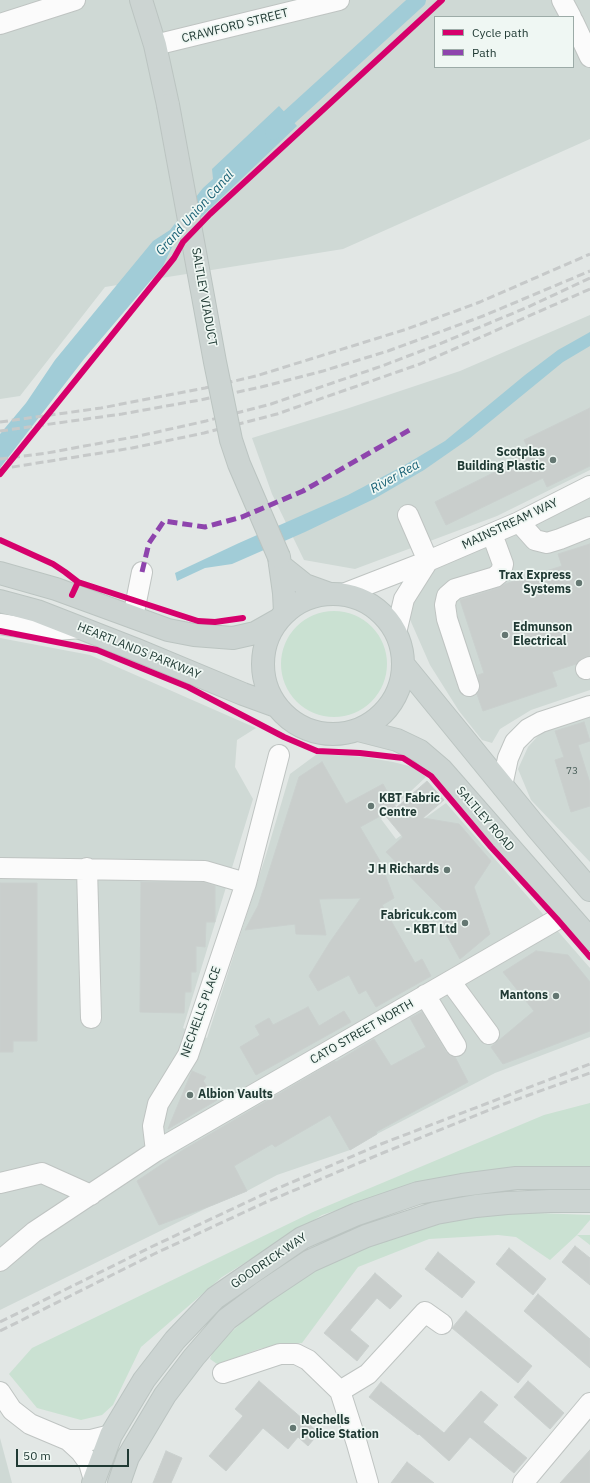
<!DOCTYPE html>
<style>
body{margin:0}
#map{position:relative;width:590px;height:1483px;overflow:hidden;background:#e2e7e5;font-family:"IBM Plex Sans",sans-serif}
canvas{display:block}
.legend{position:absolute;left:434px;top:16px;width:140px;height:52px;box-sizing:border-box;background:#eff7f3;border:1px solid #9caba7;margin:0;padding:5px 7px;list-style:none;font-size:12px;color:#203a34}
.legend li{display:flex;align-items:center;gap:8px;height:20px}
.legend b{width:20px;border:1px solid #9caba7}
.scale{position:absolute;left:16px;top:1449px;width:113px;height:18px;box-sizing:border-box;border:2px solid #203a34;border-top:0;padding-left:5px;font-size:12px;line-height:14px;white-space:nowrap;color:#203a34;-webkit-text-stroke:3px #eff7f3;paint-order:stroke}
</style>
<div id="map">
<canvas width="590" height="1483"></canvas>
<ul class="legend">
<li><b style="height:5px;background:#d6006c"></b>Cycle path</li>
<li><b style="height:5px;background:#8e44ad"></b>Path</li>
</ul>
<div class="scale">50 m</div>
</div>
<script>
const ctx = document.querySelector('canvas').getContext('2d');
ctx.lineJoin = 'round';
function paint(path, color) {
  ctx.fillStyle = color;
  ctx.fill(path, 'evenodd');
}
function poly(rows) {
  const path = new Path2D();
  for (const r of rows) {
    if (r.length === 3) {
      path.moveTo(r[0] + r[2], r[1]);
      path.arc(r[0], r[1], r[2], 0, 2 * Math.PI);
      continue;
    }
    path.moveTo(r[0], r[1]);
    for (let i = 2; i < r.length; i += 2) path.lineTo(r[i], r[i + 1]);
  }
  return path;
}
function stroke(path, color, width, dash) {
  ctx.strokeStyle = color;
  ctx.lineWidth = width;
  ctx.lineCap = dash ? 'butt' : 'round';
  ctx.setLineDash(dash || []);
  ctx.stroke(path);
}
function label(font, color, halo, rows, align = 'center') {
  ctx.font = font + ' "IBM Plex Sans",sans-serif';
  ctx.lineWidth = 3.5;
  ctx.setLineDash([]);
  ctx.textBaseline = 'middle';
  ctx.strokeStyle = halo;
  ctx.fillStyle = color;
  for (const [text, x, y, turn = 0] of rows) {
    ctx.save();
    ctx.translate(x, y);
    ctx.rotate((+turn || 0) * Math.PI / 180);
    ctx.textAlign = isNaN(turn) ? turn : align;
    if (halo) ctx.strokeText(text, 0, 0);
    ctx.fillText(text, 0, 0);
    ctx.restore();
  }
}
paint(poly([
 [0,0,590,0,590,139,343,249,105,287,20,396,0,399],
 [435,17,573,17,573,67,435,67],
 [590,315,590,470,497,516,355,569,304,560,272,494,252,438,346,409,460,371],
 [590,498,590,690,531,710,500,729,492,743,482,740,459,711,430,665,408,615,421,576],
 [0,638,90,655,256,728,237,740,235,767,253,799,183,1028,207,1038,266,855,290,774,317,754,364,757,393,762,413,767,426,777,381,819,396,839,446,803,590,968,590,1037,495,1073,377,1134,350,1150,277,1175,247,1191,213,1205,0,1310],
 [590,714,590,862,531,800,518,769,528,747,544,729],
 [0,1438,12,1483,0,1483]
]), '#cfd9d5');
paint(poly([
 [334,664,53],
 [590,1103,590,1170,420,1183,322,1215,222,1277,141,1347,113,1405,102,1415,81,1420,37,1408,9,1374,32,1348,313,1212,544,1115],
 [511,1212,590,1215,590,1220,577,1235,590,1235,590,1245,577,1235,550,1260,516,1237,498,1235,429,1239,358,1267,302,1343,278,1345,259,1349,232,1359,220,1366,210,1359,214,1348,264,1302,343,1251,444,1217]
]), '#cae1d2');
paint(poly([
 [279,106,297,126,174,243,163,266,84,359,0,468,0,434,26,403,55,360,153,241,170,230,203,188,213,179,212,169],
 [590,332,590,346,563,362,470,438,424,470,374,499,305,532,232,564,205,568,177,581,175,573,239,543,348,495,403,466,445,441,525,375,558,350]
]), '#a1ccd7');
stroke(poly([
 [273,132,418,0]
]), '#a1ccd7', 16);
const building = poly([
 [590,408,590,466,547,487,543,478,446,525,435,502,517,461,514,454,528,448,524,440,590,408],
 [590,544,590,656,581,659,576,664,552,672,557,686,483,711,477,694,480,688,478,675,484,673,460,600,498,588,505,584,562,566,558,554,590,544],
 [584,722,590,741,578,745,590,783,590,806,571,812,555,760,564,757,555,731,584,722],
 [322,762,346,804,383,784,396,808,427,781,444,800,423,818,459,824,491,861,474,887,490,934,460,959,446,934,440,937,445,912,386,852,403,837,384,814,360,827,380,861,394,898,382,905,415,963,422,959,431,976,376,1007,366,990,359,994,349,975,318,991,309,976,330,942,361,898,319,899,326,935,296,934,295,924,245,930,258,906,299,777,322,762],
 [141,882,203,882,215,886,215,922,206,922,205,947,196,946,196,972,191,972,191,992,185,992,184,1013,140,1012,141,882],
 [0,883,37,883,37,1041,13,1041,13,1052,0,1052,0,883],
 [536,951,568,955,590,982,590,1031,503,1064,491,1047,534,1011,503,972,536,951],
 [308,1007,319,1026,344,1011,351,1022,256,1075,240,1047,260,1035,255,1026,269,1018,273,1025,308,1007],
 [422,1012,446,1052,450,1056,455,1057,468,1082,376,1132,377,1134,350,1150,330,1115,275,1147,272,1144,234,1166,247,1191,213,1205,159,1225,137,1181,183,1150,335,1061,336,1062,374,1039,391,1066,426,1047,410,1018,422,1012],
 [192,1071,206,1077,203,1081,217,1100,168,1129,192,1071],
 [575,1246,590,1258,590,1285,562,1262,575,1246],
 [509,1248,546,1279,533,1295,496,1264,509,1248],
 [438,1252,475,1282,462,1298,425,1269,438,1252],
 [375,1273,402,1296,390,1309,377,1298,350,1330,369,1346,357,1361,324,1333,375,1273],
 [538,1294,590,1339,590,1368,524,1311,538,1294],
 [466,1311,532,1366,518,1383,452,1328,466,1311],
 [259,1381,319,1433,308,1446,298,1437,288,1449,263,1428,226,1471,209,1456,243,1416,235,1409,259,1381],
 [528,1381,564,1413,550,1429,514,1397,528,1381],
 [381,1382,444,1433,481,1391,498,1405,483,1422,527,1458,514,1473,470,1437,449,1461,419,1434,418,1435,369,1397,381,1382],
 [590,1450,590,1483,560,1483,590,1450],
 [166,1451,182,1458,171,1483,153,1483,166,1451],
 [407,1462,434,1483,391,1483,407,1462]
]);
paint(building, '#c9cecc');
stroke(building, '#cad0ce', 1);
const minor = poly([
 [562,0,571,17],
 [573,21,590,57],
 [0,24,75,0],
 [155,45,339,0],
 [408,515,428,561],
 [519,522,535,540,547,543,560,539,590,527],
 [343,594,428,561,519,522,590,486],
 [133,617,142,572],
 [0,624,44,631,81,628],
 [396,633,404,599,428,561],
 [586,669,590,667],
 [469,686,447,619,445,605,447,596,455,589,495,577,501,572,503,564,492,534],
 [502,786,508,758,515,742,528,729,541,722,590,706],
 [0,868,205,871,246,883],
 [87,868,91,1018],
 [450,981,489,1034],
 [425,995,456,1046],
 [156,1151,568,913],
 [0,1183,42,1173,91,1195],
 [0,1261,34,1232,156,1151,153,1126,158,1104,188,1055,246,883,279,755],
 [223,1373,280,1354,296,1354,308,1360,340,1391,357,1444,368,1483],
 [340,1391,368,1374,425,1312,442,1324],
 [0,1392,12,1410,30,1424,68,1440,81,1452,89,1463,94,1480],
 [68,1440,91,1440,111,1435],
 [523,1483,590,1403]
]);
const major = poly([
 [141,0,155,45,168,105],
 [279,557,284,593,285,613],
 [280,565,305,585,330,594],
 [0,573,56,589,168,630,194,635,233,638,255,633,278,620],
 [333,664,70],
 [0,601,37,611,137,650,243,694,276,706],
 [403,664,536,827,590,890],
 [358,730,397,740,420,751,441,769,590,939],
 [93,1483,111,1435,144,1380,175,1340,215,1298,302,1238,357,1214,418,1193,462,1185,516,1178,590,1178],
 [119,1483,128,1457,165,1395,194,1357,227,1319,262,1293,310,1261,366,1236,436,1213,476,1206,507,1203,550,1201,590,1201]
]);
stroke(minor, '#bfc4c2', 22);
stroke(major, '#bbc4c1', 24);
stroke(minor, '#fbfbfb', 20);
stroke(major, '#ccd4d2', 22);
stroke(poly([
 [0,422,101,408,205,388,256,376,407,329,480,302,590,254],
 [0,431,122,414,200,400,261,387,323,371,388,351,483,316,590,271],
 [0,459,47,453,139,436,206,421,271,404,382,366,437,345,528,307,590,278],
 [0,469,132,448,204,433,277,414,420,364,590,289],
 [0,1322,151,1247,260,1196,381,1144,590,1064],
 [0,1331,154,1254,264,1203,385,1152,504,1104,590,1073]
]), '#c6c9c9', 3, [8, 4]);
const majorBridge = poly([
 [168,105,215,362,231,440,239,464,279,557]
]);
stroke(majorBridge, '#bbc4c1', 24, []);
stroke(majorBridge, '#ccd4d2', 22);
stroke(poly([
 [142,572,149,543,164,521,205,527,242,517,303,491,413,428]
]), '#8e44ad', 5, [10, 5]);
stroke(poly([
 [0,474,174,258,183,242,210,214,442,0],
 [0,540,53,564,65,572,78,582,72,595],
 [78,582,198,621,215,622,243,618],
 [0,631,97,650,188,687,284,737,317,751,360,753,403,758,431,776,491,847,557,919,590,957]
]), '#d6006c', 6);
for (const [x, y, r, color] of [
 [553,460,4,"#647772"],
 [579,583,4,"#647772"],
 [505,635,4,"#647772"],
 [371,806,4,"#647772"],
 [447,870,4,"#647772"],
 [465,923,4,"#647772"],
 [556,996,4,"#647772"],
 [190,1095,4,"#647772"],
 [293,1428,4,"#647772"]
]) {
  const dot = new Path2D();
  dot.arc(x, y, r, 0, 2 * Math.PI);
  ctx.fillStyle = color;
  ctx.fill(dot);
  stroke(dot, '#eff7f3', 1.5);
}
label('10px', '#4b605b', null, [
 ["73",572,771]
]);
label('12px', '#203a34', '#eff7f3', [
 ["CRAWFORD STREET",235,26,-14],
 ["SALTLEY VIADUCT",204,297,80],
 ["MAINSTREAM WAY",510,524,-25],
 ["HEARTLANDS PARKWAY",139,651,22],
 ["SALTLEY ROAD",485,819,49],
 ["NECHELLS PLACE",201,1012,-70],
 ["CATO STREET NORTH",362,1032,-30],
 ["GOODRICK WAY",269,1261,-34]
]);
label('bold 12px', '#203a34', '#eff7f3', [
 ["Scotplas",545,453],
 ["Building Plastic",545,467],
 ["Trax Express",571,576],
 ["Systems",571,590],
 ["Edmunson",513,628,"left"],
 ["Electrical",513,642,"left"],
 ["KBT Fabric",379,799,"left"],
 ["Centre",379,813,"left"],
 ["J H Richards",439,870],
 ["Fabricuk.com",457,916],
 ["- KBT Ltd",457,930],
 ["Mantons",548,996],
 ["Albion Vaults",198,1095,"left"],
 ["Nechells",301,1421,"left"],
 ["Police Station",301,1435,"left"]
], 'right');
label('italic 13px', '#1a6276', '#eff7f3', [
 ["Grand Union Canal",195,213,-48],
 ["River Rea",395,477,-29]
]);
</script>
